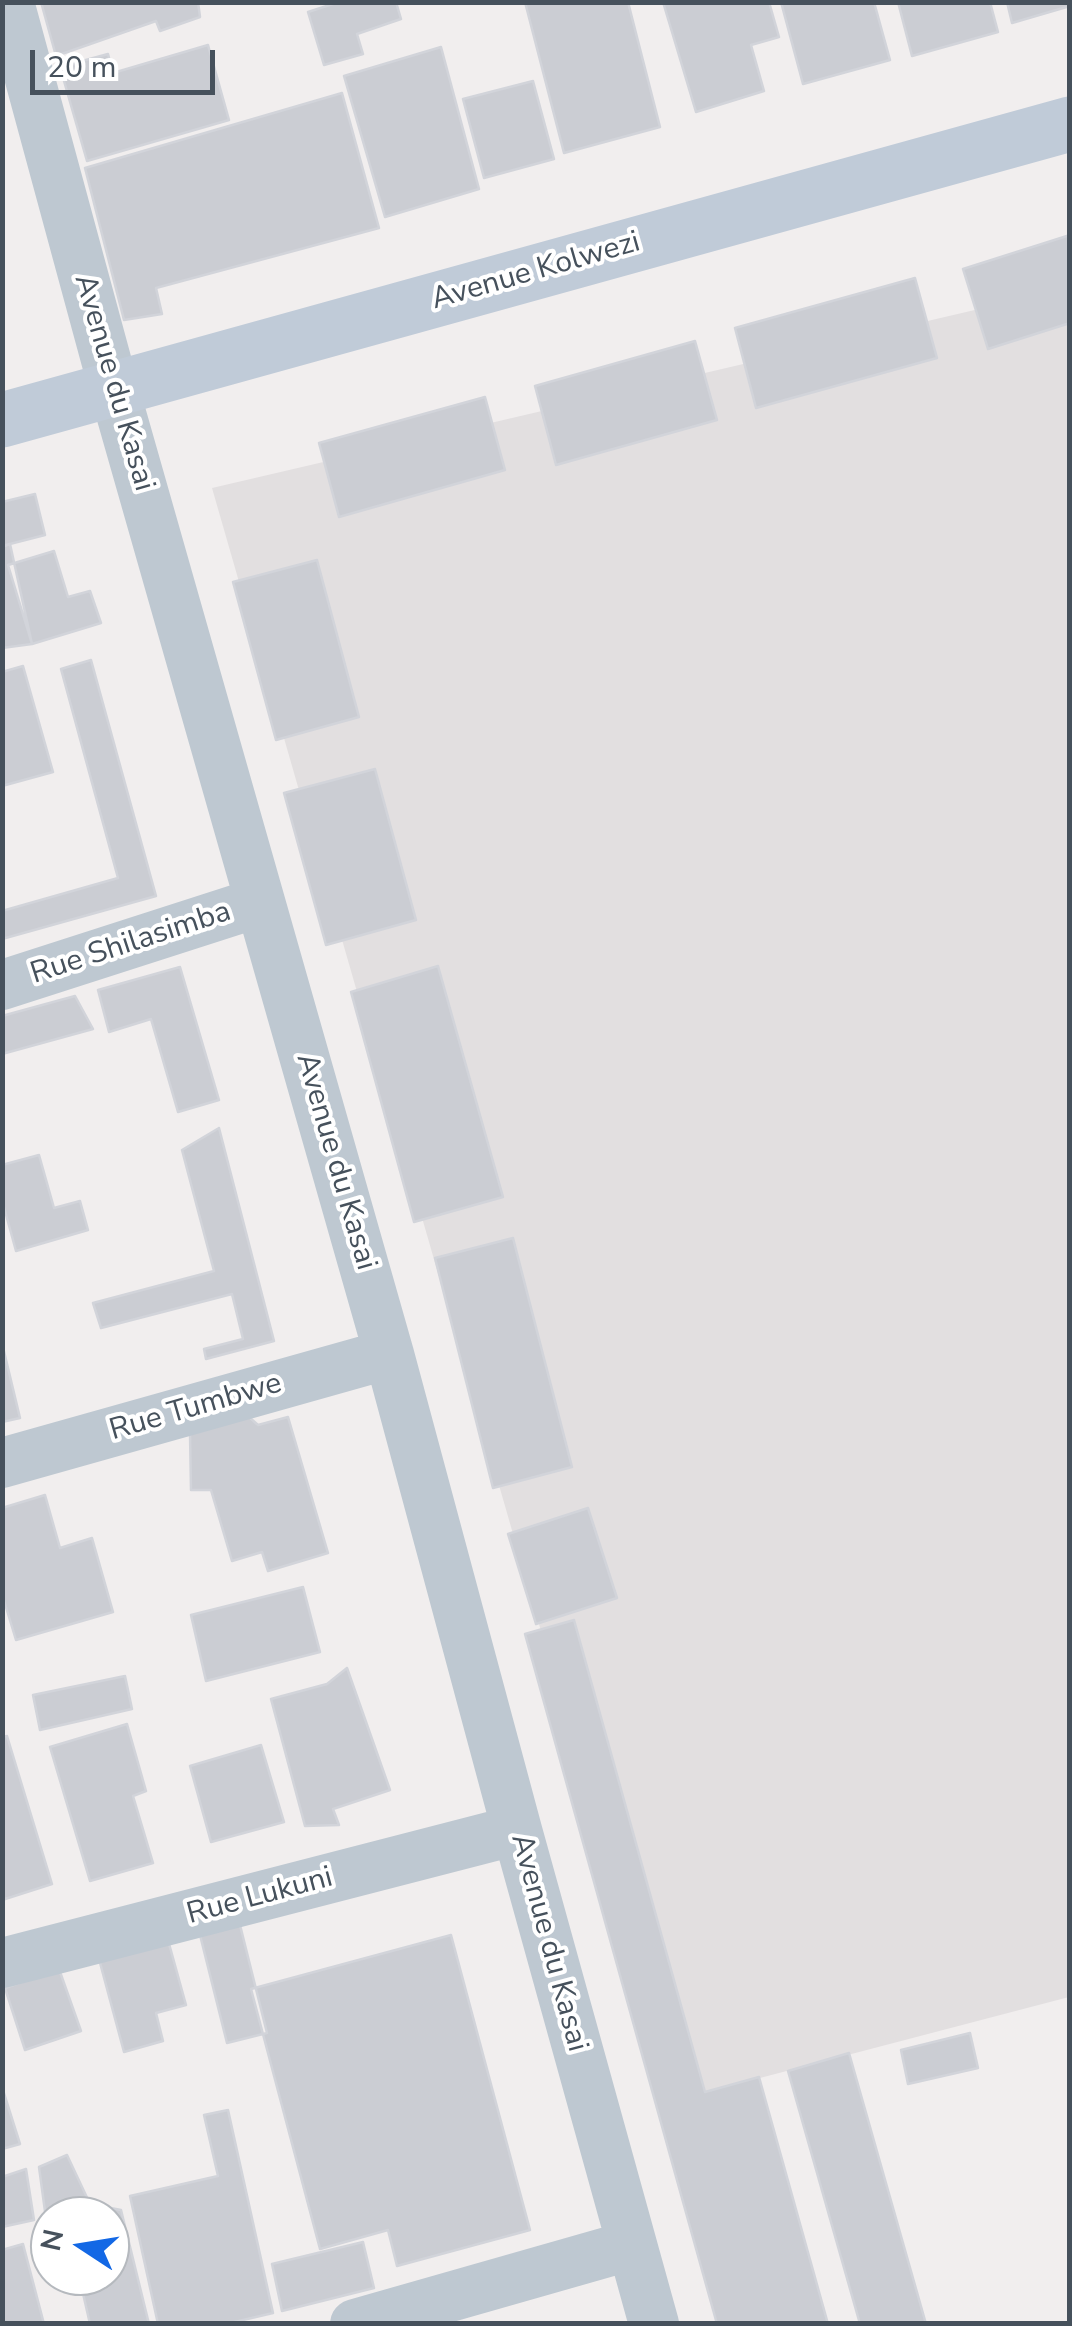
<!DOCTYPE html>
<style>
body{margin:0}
#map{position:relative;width:1072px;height:2326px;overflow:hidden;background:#f1eeee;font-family:"Nunito Sans",sans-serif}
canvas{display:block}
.frame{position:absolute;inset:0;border:5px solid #46515c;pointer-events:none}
.north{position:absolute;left:30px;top:2196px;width:100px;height:100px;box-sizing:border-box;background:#fff;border:2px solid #b5b9be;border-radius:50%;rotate:282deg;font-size:28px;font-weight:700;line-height:40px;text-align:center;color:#46515c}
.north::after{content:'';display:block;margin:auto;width:35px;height:45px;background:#1368e5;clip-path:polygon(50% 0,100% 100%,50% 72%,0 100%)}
.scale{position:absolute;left:30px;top:50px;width:185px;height:45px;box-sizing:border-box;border:5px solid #46515c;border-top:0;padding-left:12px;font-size:30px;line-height:35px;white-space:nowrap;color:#46515c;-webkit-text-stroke:8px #fff;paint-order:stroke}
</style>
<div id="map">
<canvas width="1072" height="2326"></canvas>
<div class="frame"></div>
<div class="north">N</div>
<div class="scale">20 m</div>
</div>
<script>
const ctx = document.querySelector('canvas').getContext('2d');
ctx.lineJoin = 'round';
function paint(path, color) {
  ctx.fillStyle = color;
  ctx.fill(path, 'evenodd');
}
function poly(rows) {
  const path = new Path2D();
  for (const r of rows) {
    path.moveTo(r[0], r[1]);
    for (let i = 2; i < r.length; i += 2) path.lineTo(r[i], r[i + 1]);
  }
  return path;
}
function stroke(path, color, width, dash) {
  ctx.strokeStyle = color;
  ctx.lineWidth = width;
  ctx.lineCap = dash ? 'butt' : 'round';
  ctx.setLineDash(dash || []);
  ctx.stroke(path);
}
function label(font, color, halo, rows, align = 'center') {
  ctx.font = font + ' "Nunito Sans",sans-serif';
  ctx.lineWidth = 8;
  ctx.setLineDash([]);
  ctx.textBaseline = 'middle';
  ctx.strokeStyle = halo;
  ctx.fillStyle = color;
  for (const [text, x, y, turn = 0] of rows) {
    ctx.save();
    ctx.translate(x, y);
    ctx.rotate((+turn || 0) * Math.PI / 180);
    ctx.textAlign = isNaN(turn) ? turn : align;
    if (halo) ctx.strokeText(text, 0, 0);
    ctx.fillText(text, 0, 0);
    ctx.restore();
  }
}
paint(poly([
 [1069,288,1069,1997,676,2100,212,488]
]), '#e2dfe0');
const building = poly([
 [41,2,198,2,200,17,160,31,156,21,56,56,41,2],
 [339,2,396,2,401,19,357,34,363,54,324,65,308,12,339,2],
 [525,2,628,2,660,127,564,153,525,2],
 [663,2,769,2,779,37,751,45,764,91,696,112,663,2],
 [781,2,874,2,890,60,803,84,781,2],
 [898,2,990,2,998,32,912,56,898,2],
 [1007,2,1070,2,1070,6,1012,23,1007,2],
 [208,45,229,120,87,161,60,67,108,54,113,73,208,45],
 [441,47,479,189,385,217,344,76,441,47],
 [533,81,554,159,484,178,463,99,533,81],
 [342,93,379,228,156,288,162,314,124,320,85,168,342,93],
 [1070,235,1070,323,988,349,963,269,1070,235],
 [915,278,937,358,756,408,735,328,915,278],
 [695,341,717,420,556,465,535,386,695,341],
 [485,397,505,470,339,517,319,443,485,397],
 [35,494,45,535,2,546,2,502,35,494],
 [10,544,32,644,2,648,2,547,10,544],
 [54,551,68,597,90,591,101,623,32,644,8,565,54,551],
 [317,560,359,717,276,740,233,582,317,560],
 [91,660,156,896,2,939,2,911,118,878,61,669,91,660],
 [23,666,53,772,2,786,2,672,23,666],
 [375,769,416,920,326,945,284,793,375,769],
 [438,966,503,1197,414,1222,351,992,438,966],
 [180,967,219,1100,178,1112,151,1019,109,1032,98,990,180,967],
 [75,996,93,1029,2,1054,2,1016,75,996],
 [219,1128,274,1341,206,1359,204,1349,243,1339,232,1294,101,1328,93,1303,214,1271,182,1150,219,1128],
 [39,1155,54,1208,80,1201,88,1230,16,1251,2,1200,2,1165,39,1155],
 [513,1238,572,1467,493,1488,435,1258,513,1238],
 [2,1343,20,1418,2,1422,2,1343],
 [240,1409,258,1425,288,1417,328,1553,268,1571,262,1552,232,1561,211,1490,191,1490,190,1433,240,1409],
 [45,1495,60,1548,92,1538,113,1612,16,1640,2,1594,2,1508,45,1495],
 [588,1508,617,1598,536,1624,508,1534,588,1508],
 [303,1587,320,1652,206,1681,191,1615,303,1587],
 [574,1620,705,2092,759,2077,828,2324,717,2324,525,1634,574,1620],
 [347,1668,390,1790,333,1809,339,1825,305,1826,271,1699,327,1684,347,1668],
 [125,1676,132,1709,40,1730,33,1695,125,1676],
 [127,1724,146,1791,133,1796,153,1863,90,1881,50,1747,127,1724],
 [7,1736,52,1884,2,1900,2,1737,7,1736],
 [261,1745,284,1822,211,1842,190,1766,261,1745],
 [240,1925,267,2033,227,2043,200,1935,240,1925],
 [451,1935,530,2230,397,2266,388,2230,320,2249,251,1989,451,1935],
 [168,1940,186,2005,156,2013,163,2041,124,2052,99,1959,168,1940],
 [59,1969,81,2031,25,2050,5,1988,59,1969],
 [970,2033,978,2068,908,2084,901,2050,970,2033],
 [849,2053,926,2324,860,2324,788,2071,849,2053],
 [2,2087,20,2144,2,2149,2,2087],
 [228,2110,273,2313,226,2324,158,2324,130,2196,218,2176,204,2115,228,2110],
 [67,2155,90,2204,121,2210,149,2324,90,2324,79,2276,110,2276,110,2216,50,2216,50,2226,47,2226,39,2167,67,2155],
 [26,2169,34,2220,2,2227,2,2177,26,2169],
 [363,2242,374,2288,282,2311,272,2264,363,2242],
 [23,2244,44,2324,2,2324,2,2250,23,2244]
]);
paint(building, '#cbcdd3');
stroke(building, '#d2d4da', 2.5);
stroke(poly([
 [9,2,114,389,389,1354,517,1830,654,2324],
 [2,985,260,902],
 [2,1463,389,1354],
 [2,1963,517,1830],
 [355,2324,632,2245]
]), '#bec8d1', 50);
stroke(poly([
 [2,420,1070,124]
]), '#c0cbd8', 55);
label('30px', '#46515c', '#fff', [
 ["Avenue Kolwezi",536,272,-16],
 ["Avenue du Kasai",113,383,74],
 ["Rue Shilasimba",131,944,-18],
 ["Avenue du Kasai",335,1162,74],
 ["Rue Tumbwe",196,1408,-16],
 ["Rue Lukuni",260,1897,-15],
 ["Avenue du Kasai",548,1943,75]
]);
</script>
